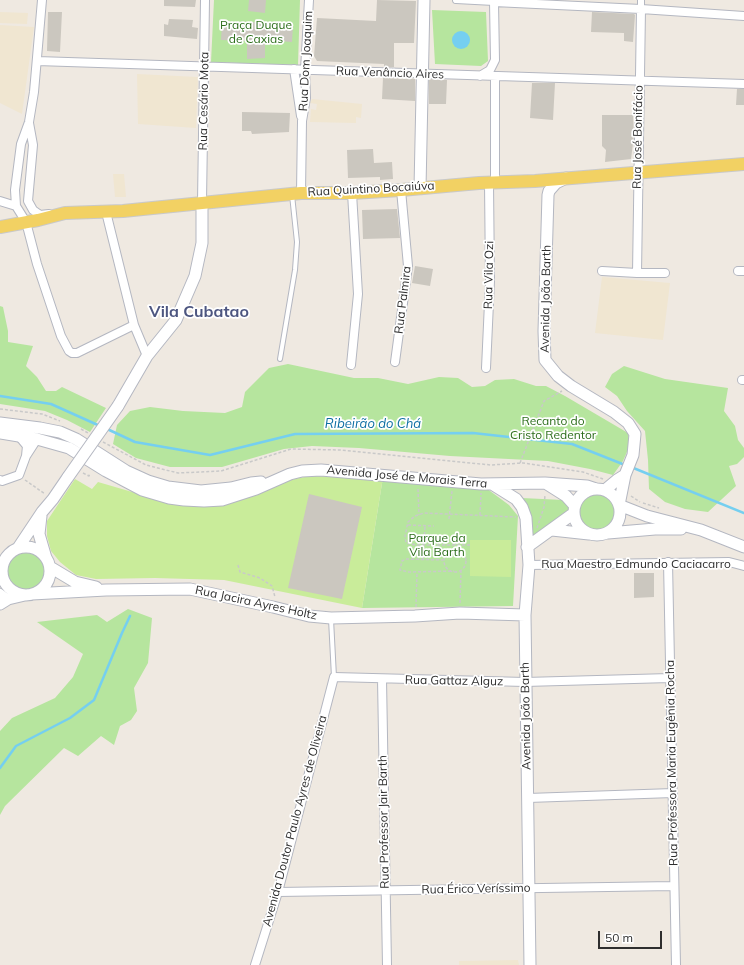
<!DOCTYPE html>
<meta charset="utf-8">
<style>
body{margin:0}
#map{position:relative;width:744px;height:965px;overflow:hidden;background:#efe9e1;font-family:Mulish,sans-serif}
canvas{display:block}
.scale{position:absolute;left:598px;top:931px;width:64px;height:18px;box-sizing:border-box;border:2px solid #2e2e2e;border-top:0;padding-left:5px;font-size:12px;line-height:14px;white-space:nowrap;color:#2e2e2e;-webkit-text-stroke:3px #fff;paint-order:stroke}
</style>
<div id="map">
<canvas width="744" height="965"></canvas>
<div class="scale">50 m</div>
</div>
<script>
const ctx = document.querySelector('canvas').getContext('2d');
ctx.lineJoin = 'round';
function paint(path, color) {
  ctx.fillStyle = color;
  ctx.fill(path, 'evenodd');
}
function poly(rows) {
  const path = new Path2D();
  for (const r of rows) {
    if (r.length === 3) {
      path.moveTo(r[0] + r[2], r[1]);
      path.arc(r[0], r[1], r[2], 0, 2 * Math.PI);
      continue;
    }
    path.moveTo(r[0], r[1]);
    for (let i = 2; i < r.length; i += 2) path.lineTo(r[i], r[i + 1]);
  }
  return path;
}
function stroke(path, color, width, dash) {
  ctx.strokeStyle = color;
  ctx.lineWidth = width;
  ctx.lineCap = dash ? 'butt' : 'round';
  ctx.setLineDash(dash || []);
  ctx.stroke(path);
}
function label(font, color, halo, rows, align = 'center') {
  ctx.font = font + ' Mulish,sans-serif';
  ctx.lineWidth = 3.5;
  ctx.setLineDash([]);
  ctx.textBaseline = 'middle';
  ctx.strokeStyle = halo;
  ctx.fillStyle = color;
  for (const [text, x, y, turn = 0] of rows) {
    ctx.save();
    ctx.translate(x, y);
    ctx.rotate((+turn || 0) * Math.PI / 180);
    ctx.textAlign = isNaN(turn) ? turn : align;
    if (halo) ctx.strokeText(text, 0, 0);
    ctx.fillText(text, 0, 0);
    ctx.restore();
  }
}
paint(poly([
 [0,12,28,13,27,24,0,23],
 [0,25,34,27,22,114,0,103],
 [137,74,198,77,196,128,138,124],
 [312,99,362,104,361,118,356,117,356,123,310,122,311,109,316,110,317,104,310,103],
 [113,174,124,174,126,197,115,197],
 [602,277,670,283,663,340,595,333],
 [518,960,519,965,459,965,459,961]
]), '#f0e6d1');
paint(poly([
 [214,0,300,0,298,65,211,62],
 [432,10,486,12,488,61,481,66,435,64],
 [0,306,3,307,8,331,8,342,33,346,26,366,37,377,46,391,56,391,62,387,106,408,90,432,67,420,45,411,0,404],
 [288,364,354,378,378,378,408,384,439,377,458,378,472,387,485,386,495,380,514,379,536,386,546,386,565,396,628,433,630,445,623,461,613,475,590,469,548,461,450,456,359,448,312,446,284,449,222,467,170,467,136,458,113,444,117,425,130,411,150,407,183,411,225,413,242,407,245,392,269,368],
 [624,366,665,379,728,388,724,411,735,426,738,440,744,448,744,457,737,464,729,466,736,486,708,512,685,509,665,502,649,489,648,460,645,431,627,411,617,396,605,387,612,374],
 [383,477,486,488,509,505,518,516,513,606,362,608],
 [597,512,18],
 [522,498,563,500,568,507,568,512,531,537],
 [27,570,20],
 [128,609,152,618,148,663,134,688,137,711,131,720,120,726,114,745,101,736,78,756,64,748,5,806,0,815,0,731,12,718,55,698,73,677,83,654,37,622,97,615,107,622]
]), '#b6e59e');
paint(poly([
 [310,476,383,477,362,608,224,580,155,578,96,579,76,575,60,562,51,551,47,536,47,521,75,479,92,489,98,482,163,501,222,503,294,479],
 [470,540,511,540,511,577,470,576]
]), '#c9ec9a');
paint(poly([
 [461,40,9]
]), '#75cff0');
stroke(poly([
 [0,396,51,404,100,426],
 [105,428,135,442,210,455,295,434,473,433,572,444,625,465],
 [631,467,744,513],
 [0,768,16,746,70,718,94,700,122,633,130,616]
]), '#75cff0', 2.5);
paint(poly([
 [164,0,196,0,195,7,164,6],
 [249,0,266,0,265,13,248,11],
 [377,0,416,1,414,43,394,43,394,67,384,67,384,64,317,61,314,56,317,18,376,21],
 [48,12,62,12,60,52,47,51],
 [592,12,634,14,635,15,633,42,624,41,624,33,591,32],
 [169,19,193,20,192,27,198,28,197,39,164,36,164,24,168,25],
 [262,22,293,25,292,42,265,40,265,58,247,59,247,41,221,40,222,23],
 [383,78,415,79,415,101,382,99],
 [429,79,447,80,446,104,429,104],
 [532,83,555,83,553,120,530,118],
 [737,89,744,89,744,105,736,105],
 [242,112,290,113,289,132,252,134,251,131,242,131],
 [602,115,633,115,634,135,631,159,605,162,606,150,602,146],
 [373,149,374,163,392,162,393,179,380,180,380,177,348,178,347,150],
 [397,209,400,238,363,239,362,210],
 [415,266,433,269,430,286,412,283],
 [309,494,362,507,342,599,288,588],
 [634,573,654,573,654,597,634,598]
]), '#cbc7bf');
const service = poly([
 [280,359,295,270,297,242,292,195],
 [331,619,334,677]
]);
const pedestrian = poly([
 [456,0,494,2],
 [641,9,641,0]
]);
const minor = poly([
 [42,0,34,92,29,122,21,144,15,190,16,206,26,222,37,264,61,336,69,351,72,353,77,353,134,325],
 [37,61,744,84],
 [294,69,301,116],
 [480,76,490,70,495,60,494,2,641,9,744,16],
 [495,77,495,182],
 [29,123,33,145,28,201,33,210,40,215,49,214],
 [301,193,302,121,306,98,305,70,309,0],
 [0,201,16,206],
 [202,202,205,0],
 [106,212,134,325,147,356],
 [602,271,637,273,665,273],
 [738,271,744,271],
 [637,273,641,9],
 [395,362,408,266,401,190],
 [351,365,358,294,352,193],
 [486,368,490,281,489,183],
 [742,380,744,380],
 [18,435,27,446,26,456],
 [0,480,2,481,19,475,26,456,37,439],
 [668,562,676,965],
 [529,565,729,562,744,566],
 [0,593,8,599],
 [382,679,387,965],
 [528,798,673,793],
 [278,892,674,886],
 [255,965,278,892,334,677,525,682,670,678]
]);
const secondary = poly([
 [566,178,556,183,549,191,548,195,544,331,545,360,558,376,571,386,614,412,628,423,635,434,633,455,625,475,619,505,647,516,701,530,744,547],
 [420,188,424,0],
 [118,406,147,356,176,320,195,276,202,243,202,202],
 [0,423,40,428,60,432,76,439,126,471,148,481,168,487,201,491,231,488,251,483,261,482],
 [0,433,37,439,69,448,106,471,142,490,169,498,184,500,204,501,222,500,256,489,290,474,302,471,321,470,481,484,545,483,587,486,596,489],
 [492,484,516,499,522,507,526,518,529,565,525,615,530,965],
 [547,484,566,496,575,506],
 [597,512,23],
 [605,490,617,480,625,475],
 [41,516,39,534,46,558],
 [552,530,589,534],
 [608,533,655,529,681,529],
 [527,547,574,513],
 [26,571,24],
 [18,548,42,512,53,499,68,477],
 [50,567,75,582,96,587],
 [32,594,106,590,190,589,273,607,309,616,331,618,415,616,460,613,525,615],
 [0,604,8,599,25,595]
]);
const primary = poly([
 [0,227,38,220,65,213,123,211,301,193,352,193,401,190,479,183,535,181,744,164]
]);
stroke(service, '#b4b7c1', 6);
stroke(pedestrian, '#b4b7c1', 8);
stroke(minor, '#b4b7c1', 10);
stroke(secondary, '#b4b7c1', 13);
stroke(primary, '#c9c9c9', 14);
stroke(poly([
 [0,409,42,414,60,421],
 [81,429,88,433],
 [103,442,146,465,178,473,221,471,291,449,340,450,491,465,523,463,583,472,603,479],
 [520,463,544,401,562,391],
 [83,473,89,476,90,473],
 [25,480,45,494],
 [418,489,419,515],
 [631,496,640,502],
 [643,503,659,508],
 [480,515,481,493],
 [449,519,452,491],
 [408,525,434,526],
 [537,528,544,507,545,495],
 [470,545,416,545,406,543,405,536,408,522,415,516,424,513,516,517],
 [455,550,455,537],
 [455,561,11],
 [423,560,425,526],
 [444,560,406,559,402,561,400,570,409,572,454,571],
 [238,565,240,572,260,578,272,586,275,597],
 [460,603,461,570],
 [416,607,417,572]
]), '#c9c9c9', 1.5, [3, 2]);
stroke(service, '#fff', 4);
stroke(pedestrian, '#fff', 6);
stroke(minor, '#fff', 8);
stroke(secondary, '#fff', 11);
stroke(primary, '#f2d163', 12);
const secondaryBridge = poly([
 [68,477,118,406]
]);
stroke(secondaryBridge, '#b4b7c1', 13, []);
stroke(secondaryBridge, '#fff', 11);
label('12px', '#2c6e1b', '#fff', [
 ["Praça Duque",256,25],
 ["de Caxias",256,39],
 ["Recanto do",553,421],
 ["Cristo Redentor",553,435],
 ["Parque da",437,538],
 ["Vila Barth",437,552]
]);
label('12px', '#2e2e2e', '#fff', [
 ["Rua Dom Joaquim",306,61,-87],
 ["Rua Venâncio Aires",390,73,2],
 ["Rua Cesário Mota",204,101,-89],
 ["Rua José Bonifácio",638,137,-89],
 ["Rua Quintino Bocaiúva",371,189,-3],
 ["Rua Vila Ozi",489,275,-89],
 ["Avenida João Barth",546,299,-89],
 ["Rua Palmira",403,300,-83],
 ["Avenida José de Morais Terra",407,477,5],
 ["Rua Maestro Edmundo Caciacarro",636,564],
 ["Rua Jacira Ayres Holtz",256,603,12],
 ["Rua Gattaz Alguz",454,681,1],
 ["Avenida João Barth",526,716,-91],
 ["Rua Professora Maria Eugênia Rocha",672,763,-91],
 ["Avenida Doutor Paulo Ayres de Oliveira",295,821,-75],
 ["Rua Professor Jair Barth",384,822,-91],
 ["Rua Érico Veríssimo",476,889,-1]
]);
label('italic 13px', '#0d6fa3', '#fff', [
 ["Ribeirão do Chá",373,424]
]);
label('bold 16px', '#4d5680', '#fff', [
 ["Vila Cubatao",199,312]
]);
</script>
